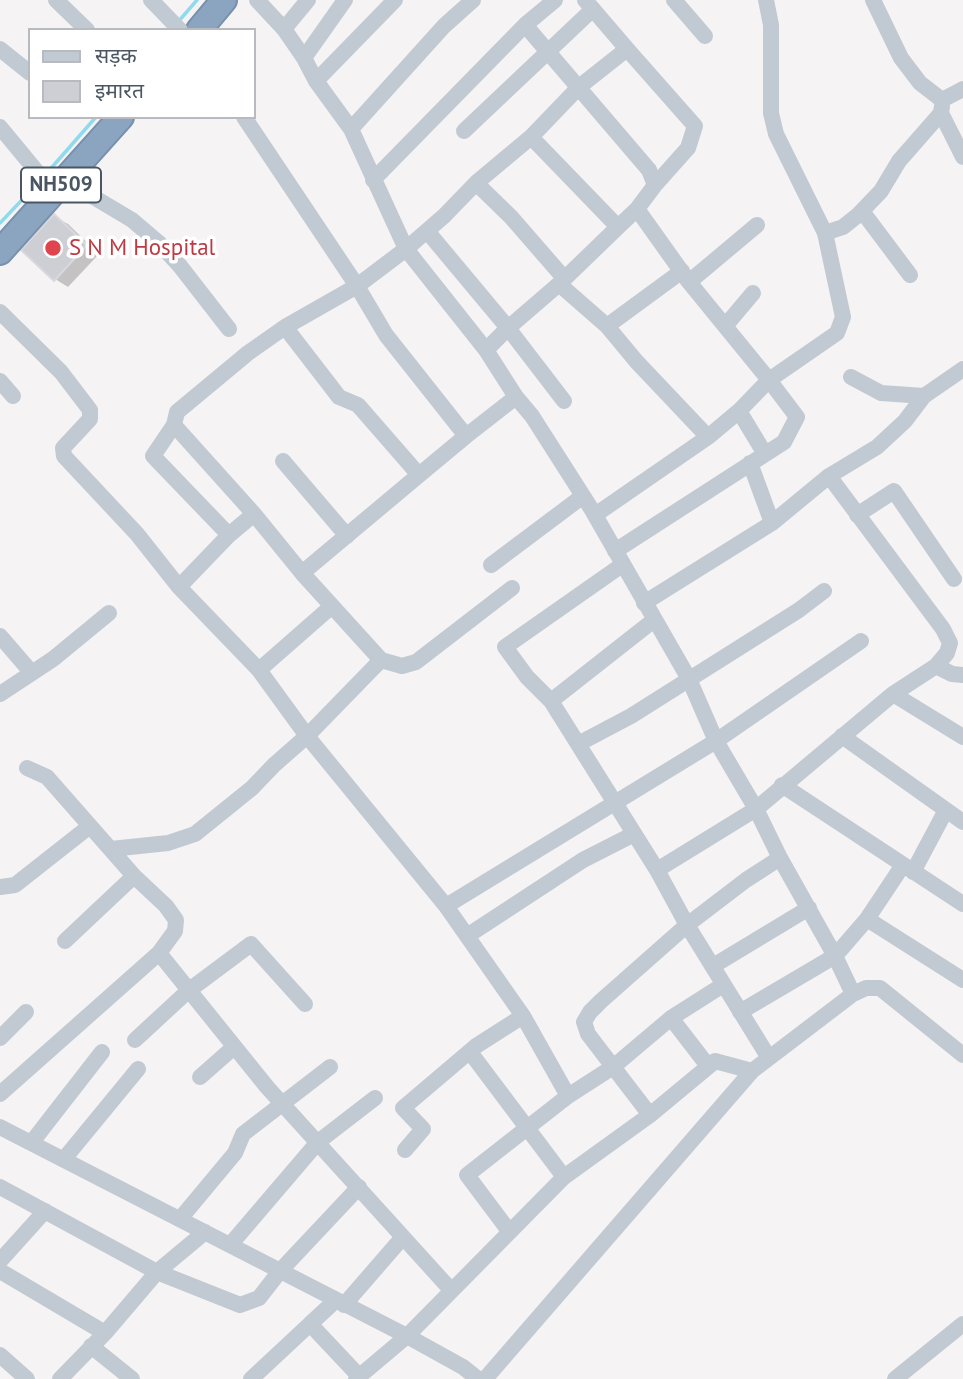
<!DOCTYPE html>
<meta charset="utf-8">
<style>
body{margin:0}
#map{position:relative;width:963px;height:1379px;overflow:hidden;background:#f5f3f3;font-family:"PT Sans","Noto Sans Devanagari",sans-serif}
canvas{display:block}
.legend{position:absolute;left:28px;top:28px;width:228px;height:91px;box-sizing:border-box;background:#fff;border:2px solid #b7bbc0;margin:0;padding:9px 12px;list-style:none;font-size:21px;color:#4a5661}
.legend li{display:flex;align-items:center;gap:14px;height:35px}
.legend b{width:35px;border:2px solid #b7bbc0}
</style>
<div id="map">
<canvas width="963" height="1379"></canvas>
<ul class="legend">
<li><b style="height:9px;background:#c1cad2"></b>सड़क</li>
<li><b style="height:19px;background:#cdcfd5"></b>इमारत</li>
</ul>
</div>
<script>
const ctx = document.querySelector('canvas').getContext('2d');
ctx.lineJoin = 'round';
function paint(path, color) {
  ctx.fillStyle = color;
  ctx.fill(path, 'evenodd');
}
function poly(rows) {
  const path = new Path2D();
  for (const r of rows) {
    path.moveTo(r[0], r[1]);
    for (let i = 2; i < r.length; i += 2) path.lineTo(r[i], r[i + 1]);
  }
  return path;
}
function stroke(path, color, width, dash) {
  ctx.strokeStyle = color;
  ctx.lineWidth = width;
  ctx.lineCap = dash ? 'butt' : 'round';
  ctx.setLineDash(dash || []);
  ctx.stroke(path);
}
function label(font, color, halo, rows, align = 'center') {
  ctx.font = font + ' "PT Sans",sans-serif';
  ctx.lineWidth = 7;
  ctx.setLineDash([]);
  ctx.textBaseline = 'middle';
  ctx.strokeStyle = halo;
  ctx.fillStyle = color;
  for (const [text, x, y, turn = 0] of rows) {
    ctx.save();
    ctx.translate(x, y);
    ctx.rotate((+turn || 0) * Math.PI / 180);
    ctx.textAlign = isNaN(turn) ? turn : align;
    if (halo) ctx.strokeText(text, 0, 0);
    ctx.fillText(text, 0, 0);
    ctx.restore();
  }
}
paint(poly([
 [54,217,68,224,99,254,68,287,55,279]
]), '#0003');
stroke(poly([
 [178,22,197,0],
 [46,174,96,117],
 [0,223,39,182]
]), '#90daee', 3.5);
const building = poly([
 [54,214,87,245,54,281,21,250,54,214]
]);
paint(building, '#cdcfd5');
stroke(building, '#d7d9de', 2);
const highway = poly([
 [199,30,224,0],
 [0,252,121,117]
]);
stroke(highway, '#7690ad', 28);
stroke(poly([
 [56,0,87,30],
 [151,0,180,30],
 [257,0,284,29,304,58,316,81,351,129,406,249,486,350,516,397,532,416,592,510,689,679,716,741,756,809,780,858,835,956,853,994],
 [674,0,705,36],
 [873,0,901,58,920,83,942,100],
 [525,25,649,170,655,185],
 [284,29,308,0],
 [0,49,30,73],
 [627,49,695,126,688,148,655,185,637,209],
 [304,58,345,0],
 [316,81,395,0],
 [942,100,963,89],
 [942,106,941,113,963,157],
 [244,117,357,286,386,335,466,436,516,397],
 [0,127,38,173,57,189],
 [351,129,444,26,473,0],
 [464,131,593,9],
 [65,180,132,220,159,243,180,266,229,329],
 [373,180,525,25,555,0],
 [476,183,511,217,564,278],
 [862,211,910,275],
 [618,227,637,209,689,282,769,380,739,411,765,454],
 [427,231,508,328,559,284,618,227,531,137,579,87,627,49,585,0],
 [825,233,843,227,858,215,881,191,899,161,941,113],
 [689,282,757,225],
 [559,284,607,326,636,361,708,437],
 [0,312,61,372,90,410,90,419,63,448,64,456,137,534,179,587,259,670,307,736,446,906,523,1016,568,1096],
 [726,325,753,293],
 [607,326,682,271],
 [285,327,339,397,358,405,419,475,302,573],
 [486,350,508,328,564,401],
 [851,377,881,393,924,396,963,369],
 [0,381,13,396],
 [174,425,254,514],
 [283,461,347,536],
 [750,463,772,523,829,476,943,629,950,643,947,653,936,666,893,694,756,809,657,870,687,925,769,1058],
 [419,475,466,436],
 [829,476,877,447,905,421,924,396],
 [595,515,708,437,739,411],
 [857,515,894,491,954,579],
 [615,551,784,442,797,417,769,380,837,333,843,317,825,233,776,134,771,113,771,25,766,0],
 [491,565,583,496],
 [179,587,229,535],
 [644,603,772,523],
 [332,606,302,573,254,514,229,535,153,456,174,425,177,412,248,353,285,327,357,286,406,249,444,216,476,183,531,137],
 [654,620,551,701,657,870],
 [0,636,32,673],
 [936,666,952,674,963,675],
 [259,670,332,606,381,660,402,666,416,662,512,588],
 [0,694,53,659,109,613],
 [893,694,963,737],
 [551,701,527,677,505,647,622,565],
 [842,736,963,822],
 [578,744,631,716,799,610,824,591],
 [782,785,963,904],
 [111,849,168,843,195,834,252,788,274,765,307,736,381,660],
 [913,872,946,810],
 [0,887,15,885,90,826],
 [446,906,716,741,861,641],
 [867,919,903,865],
 [467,936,583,860,634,834],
 [65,941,134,876],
 [159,953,267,1087,451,1290],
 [713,966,809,908],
 [740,1012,835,956,867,919,963,980],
 [671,1018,708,1066],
 [0,1038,26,1012],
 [135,1040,188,991,251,944,305,1004],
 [470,1052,564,1177],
 [200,1077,234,1047],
 [0,1094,159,953,175,931,176,920,166,906,134,876,47,777,27,768],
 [650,1115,588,1034,584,1022,590,1012,601,1001,687,925,746,880,780,858],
 [0,1127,407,1336,463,1367,478,1379],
 [32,1142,102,1052],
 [405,1150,423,1129,403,1108,476,1046,523,1016],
 [64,1159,138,1069],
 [0,1187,157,1272,240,1305,259,1298,280,1271,359,1187],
 [180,1219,235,1153,243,1134,330,1067],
 [509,1231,467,1175,568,1096,613,1067,671,1018,723,985],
 [230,1245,318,1142,375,1098],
 [0,1261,45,1211],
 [0,1271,105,1333],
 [344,1305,403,1237],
 [310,1324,335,1301],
 [91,1346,132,1379],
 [0,1355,27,1379],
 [60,1379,105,1333,157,1272,205,1232],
 [251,1379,310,1324,359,1376],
 [356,1379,407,1336,564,1177,650,1115,715,1061,752,1071,853,994,866,988,880,988,963,1055],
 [485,1379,752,1071],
 [895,1379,963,1324]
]), '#c1cad2', 16);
stroke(highway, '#8ba5c1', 24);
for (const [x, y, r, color] of [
 [53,248,9,"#e0444e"]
]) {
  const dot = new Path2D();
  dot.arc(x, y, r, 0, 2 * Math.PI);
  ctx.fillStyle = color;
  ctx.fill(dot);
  stroke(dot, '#fff', 2.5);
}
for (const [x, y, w] of [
 [61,185,80]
]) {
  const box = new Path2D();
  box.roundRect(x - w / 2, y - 17.5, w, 35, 5);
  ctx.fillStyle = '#fff';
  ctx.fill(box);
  stroke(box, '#4a5661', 2);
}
label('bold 21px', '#4a5661', null, [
 ["NH509",61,185]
]);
label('23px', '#be3a42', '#fff', [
 ["S N M Hospital",69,248]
], 'left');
</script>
